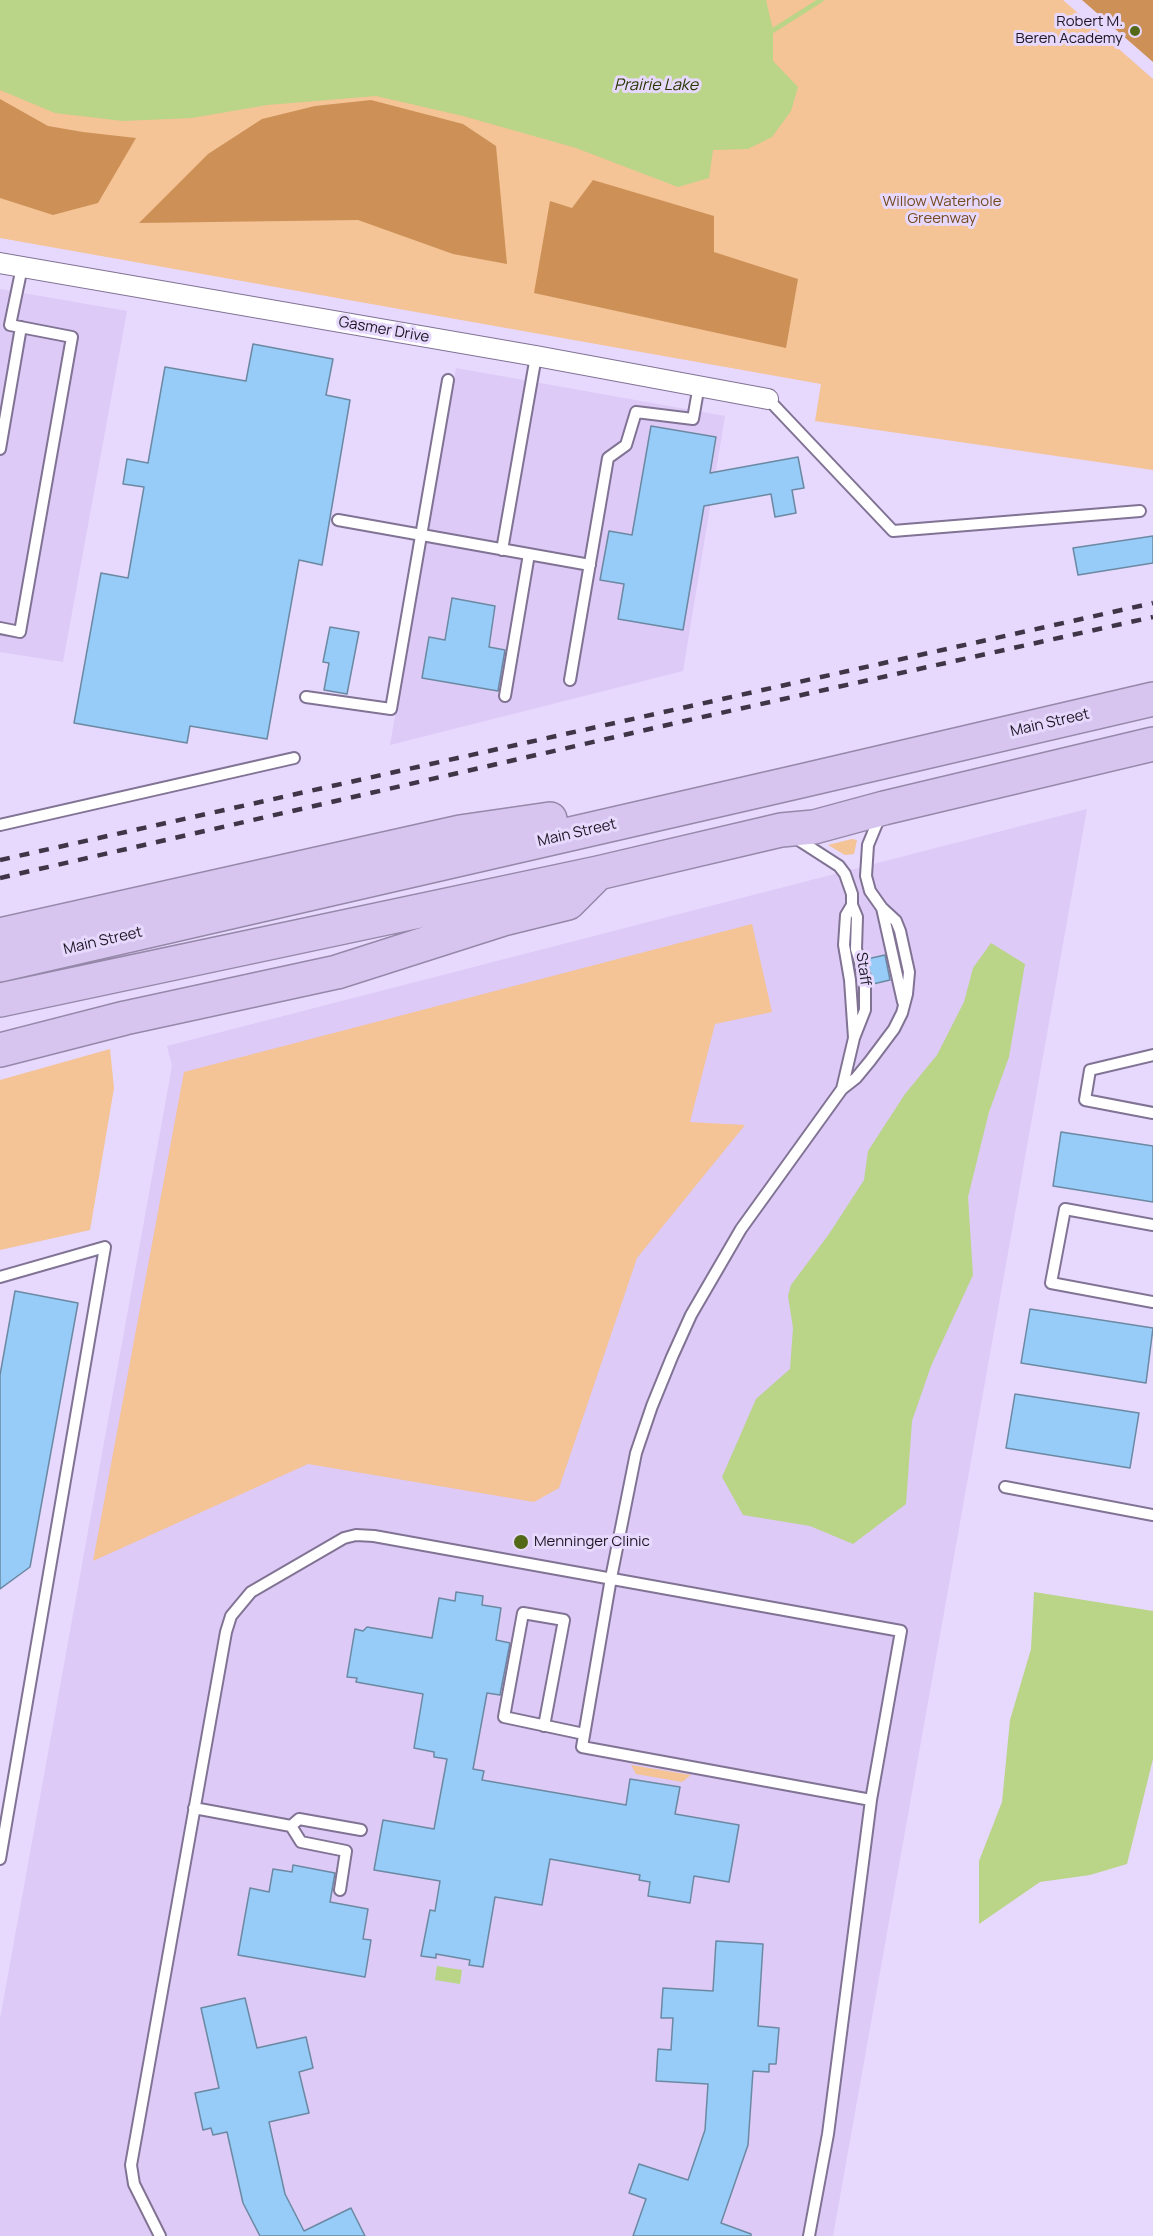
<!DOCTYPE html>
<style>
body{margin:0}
canvas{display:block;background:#e7d8fd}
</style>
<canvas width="1153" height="2236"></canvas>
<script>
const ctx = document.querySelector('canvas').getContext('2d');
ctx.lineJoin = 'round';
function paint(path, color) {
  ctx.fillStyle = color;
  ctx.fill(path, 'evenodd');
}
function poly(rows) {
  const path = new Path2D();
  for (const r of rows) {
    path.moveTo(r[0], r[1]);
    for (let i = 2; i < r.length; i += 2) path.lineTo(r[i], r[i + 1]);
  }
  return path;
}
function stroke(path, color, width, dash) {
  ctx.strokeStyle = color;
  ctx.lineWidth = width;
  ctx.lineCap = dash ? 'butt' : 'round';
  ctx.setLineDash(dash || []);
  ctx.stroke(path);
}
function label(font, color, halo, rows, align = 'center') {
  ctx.font = font + ' Manrope,sans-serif';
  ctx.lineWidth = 6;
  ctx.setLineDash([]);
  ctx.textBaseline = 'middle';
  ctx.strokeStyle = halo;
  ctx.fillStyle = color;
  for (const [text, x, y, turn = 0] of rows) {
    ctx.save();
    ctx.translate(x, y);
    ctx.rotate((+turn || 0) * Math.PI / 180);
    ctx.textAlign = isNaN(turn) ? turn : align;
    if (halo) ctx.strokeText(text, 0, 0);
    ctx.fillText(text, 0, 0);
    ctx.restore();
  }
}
paint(poly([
 [0,289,127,311,63,662,0,652],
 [456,368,725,416,683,671,390,745],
 [1087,809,833,2236,0,2236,0,2019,172,1066,167,1046]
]), '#ddcaf6');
paint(poly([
 [0,0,1063,0,1153,79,1153,470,815,421,821,384,0,238],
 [852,839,857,840,854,854,845,855,828,845],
 [752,924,772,1012,715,1024,690,1122,745,1125,637,1258,559,1488,534,1502,308,1464,93,1561,184,1072],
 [110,1049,114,1088,90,1230,0,1250,0,1080],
 [631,1765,691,1775,682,1782,636,1774]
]), '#f4c396');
paint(poly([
 [1082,0,1153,0,1153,62],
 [0,99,48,126,83,132,136,138,98,203,53,215,0,198],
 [371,100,463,124,496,146,507,264,453,254,358,220,139,223,208,154,262,119,315,106],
 [593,180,714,216,714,252,798,279,786,348,534,293,550,201,572,208]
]), '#cd9157');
paint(poly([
 [0,0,766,0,773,30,773,61,798,87,791,111,772,137,748,149,713,150,709,178,678,187,576,148,463,116,376,96,267,105,192,118,123,121,55,113,0,90],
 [991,943,1025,964,1009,1057,989,1112,968,1197,973,1275,931,1366,912,1421,906,1504,853,1544,810,1526,743,1515,722,1477,756,1399,790,1369,793,1328,788,1296,791,1285,829,1234,864,1180,868,1151,905,1094,937,1055,964,1002,973,968],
 [1034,1592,1153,1611,1153,1759,1127,1864,1090,1875,1040,1882,979,1924,979,1861,1002,1802,1010,1720,1031,1649],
 [437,1966,462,1970,460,1984,435,1980]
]), '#bad488');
stroke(poly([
 [769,33,821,0]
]), '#bad488', 5);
const building = poly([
 [253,344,333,359,326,395,350,400,322,565,299,560,267,739,190,726,187,743,74,723,101,573,128,578,144,487,123,484,127,459,148,463,165,367,246,381,253,344],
 [651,426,716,437,710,473,798,457,804,488,792,490,796,513,775,517,771,494,704,506,683,630,618,619,624,584,600,580,609,531,632,535,651,426],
 [1153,536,1153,563,1078,575,1073,548,1153,536],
 [452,598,495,606,489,647,505,650,498,691,422,678,429,637,445,640,452,598],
 [330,627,359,632,347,694,324,690,329,663,323,662,330,627],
 [885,955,890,980,873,984,867,959,885,955],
 [1061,1132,1153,1146,1153,1202,1053,1186,1061,1132],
 [15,1291,78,1303,30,1567,0,1589,0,1375,15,1291],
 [1030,1309,1153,1328,1146,1383,1021,1363,1030,1309],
 [1015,1394,1139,1413,1130,1468,1006,1448,1015,1394],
 [456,1592,483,1596,482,1605,501,1608,496,1640,510,1643,500,1695,487,1693,473,1769,484,1771,482,1780,626,1805,630,1779,680,1787,675,1814,739,1825,729,1882,694,1876,690,1903,648,1896,650,1882,639,1880,640,1875,550,1859,542,1905,495,1897,483,1967,469,1965,470,1960,436,1954,436,1958,421,1956,430,1910,435,1911,440,1881,374,1870,383,1820,434,1829,447,1759,434,1757,434,1752,414,1748,423,1694,356,1682,357,1678,347,1677,355,1629,363,1631,367,1627,432,1638,439,1598,455,1601,456,1592],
 [293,1865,335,1873,330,1902,368,1909,363,1939,371,1940,365,1977,238,1955,250,1888,269,1892,273,1869,292,1872,293,1865],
 [716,1941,763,1944,758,2026,779,2028,776,2064,769,2064,769,2072,753,2071,748,2145,721,2223,751,2234,751,2236,633,2236,646,2199,629,2193,639,2164,688,2180,705,2130,708,2084,656,2081,658,2049,671,2050,673,2018,661,2018,663,1988,713,1991,716,1941],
 [245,1998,257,2048,306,2037,313,2068,299,2072,309,2113,269,2122,285,2194,304,2231,351,2208,365,2236,260,2236,243,2203,227,2132,213,2135,211,2128,203,2130,195,2093,219,2088,201,2008,245,1998]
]);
paint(building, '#97ccf8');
stroke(building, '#6b89a3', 1.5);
const lane = poly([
 [768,399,893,531,1140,511],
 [0,449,21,327],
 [338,520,590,565],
 [502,550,536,356],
 [0,628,20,632,72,337,10,325,22,267],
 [570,680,608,458,626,445,636,412,693,419,699,385],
 [505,696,529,554],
 [306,697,391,709,448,380],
 [0,825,294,758],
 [794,837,839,866,845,874,852,894,852,905,857,917,856,949,865,978,865,1010,854,1038],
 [882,908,903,1002],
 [1153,1055,1090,1070,1085,1100,1153,1113],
 [842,1089,854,1038,850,980,844,945,846,915,852,905],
 [1153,1225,1065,1209,1051,1283,1153,1302],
 [0,1277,105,1247,0,1859],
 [1005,1487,1153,1515],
 [544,1726,564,1620,523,1613,504,1717,584,1734],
 [871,1800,582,1747,611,1578,636,1453,652,1406,672,1357,691,1315,741,1229,842,1089,856,1078,870,1061,894,1029,902,1013,907,994,909,972,900,931,896,921,882,908,870,891,866,876,868,845,880,816],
 [194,1808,291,1826,301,1842,346,1851,340,1890],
 [291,1826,299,1819,361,1830],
 [160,2236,134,2184,131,2165,226,1632,231,1616,251,1592,344,1538,356,1535,374,1536,901,1631,871,1800,828,2134,809,2236]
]);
const street = poly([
 [0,263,536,356,768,399]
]);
const highway = poly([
 [0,935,460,832,550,819],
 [0,965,801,781,1153,699],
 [0,1000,598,873,781,830,814,827,884,808,1153,744],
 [0,1050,125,1018,337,972,503,919,568,903,595,876]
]);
stroke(lane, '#817394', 14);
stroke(street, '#817394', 22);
stroke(highway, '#9688a9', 36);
stroke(lane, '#fff', 10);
stroke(street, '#fff', 20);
stroke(highway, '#d7c5f0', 33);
stroke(poly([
 [0,860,1153,603],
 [0,878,689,720,1153,617]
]), '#3e3647', 4.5, [10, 10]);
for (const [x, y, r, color] of [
 [1135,31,6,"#536918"],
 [521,1542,8,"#536918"]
]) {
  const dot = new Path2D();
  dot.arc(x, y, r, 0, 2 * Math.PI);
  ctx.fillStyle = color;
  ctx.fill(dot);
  stroke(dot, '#e7d8fd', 2);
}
label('15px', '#1d1724', '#e7d8fd', [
 ["Robert M.",1123,22],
 ["Beren Academy",1123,39],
 ["Menninger Clinic",534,1542,"left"]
], 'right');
label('15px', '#754c21', '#e7d8fd', [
 ["Willow Waterhole",942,202],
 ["Greenway",942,219]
]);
label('15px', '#1d1724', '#e7d8fd', [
 ["Gasmer Drive",384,330,10],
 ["Main Street",1050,723,-13],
 ["Main Street",577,833,-13],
 ["Main Street",103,941,-13],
 ["Staff",863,969,82]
]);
label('italic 16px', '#293700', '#e7d8fd', [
 ["Prairie Lake",656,86]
]);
</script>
